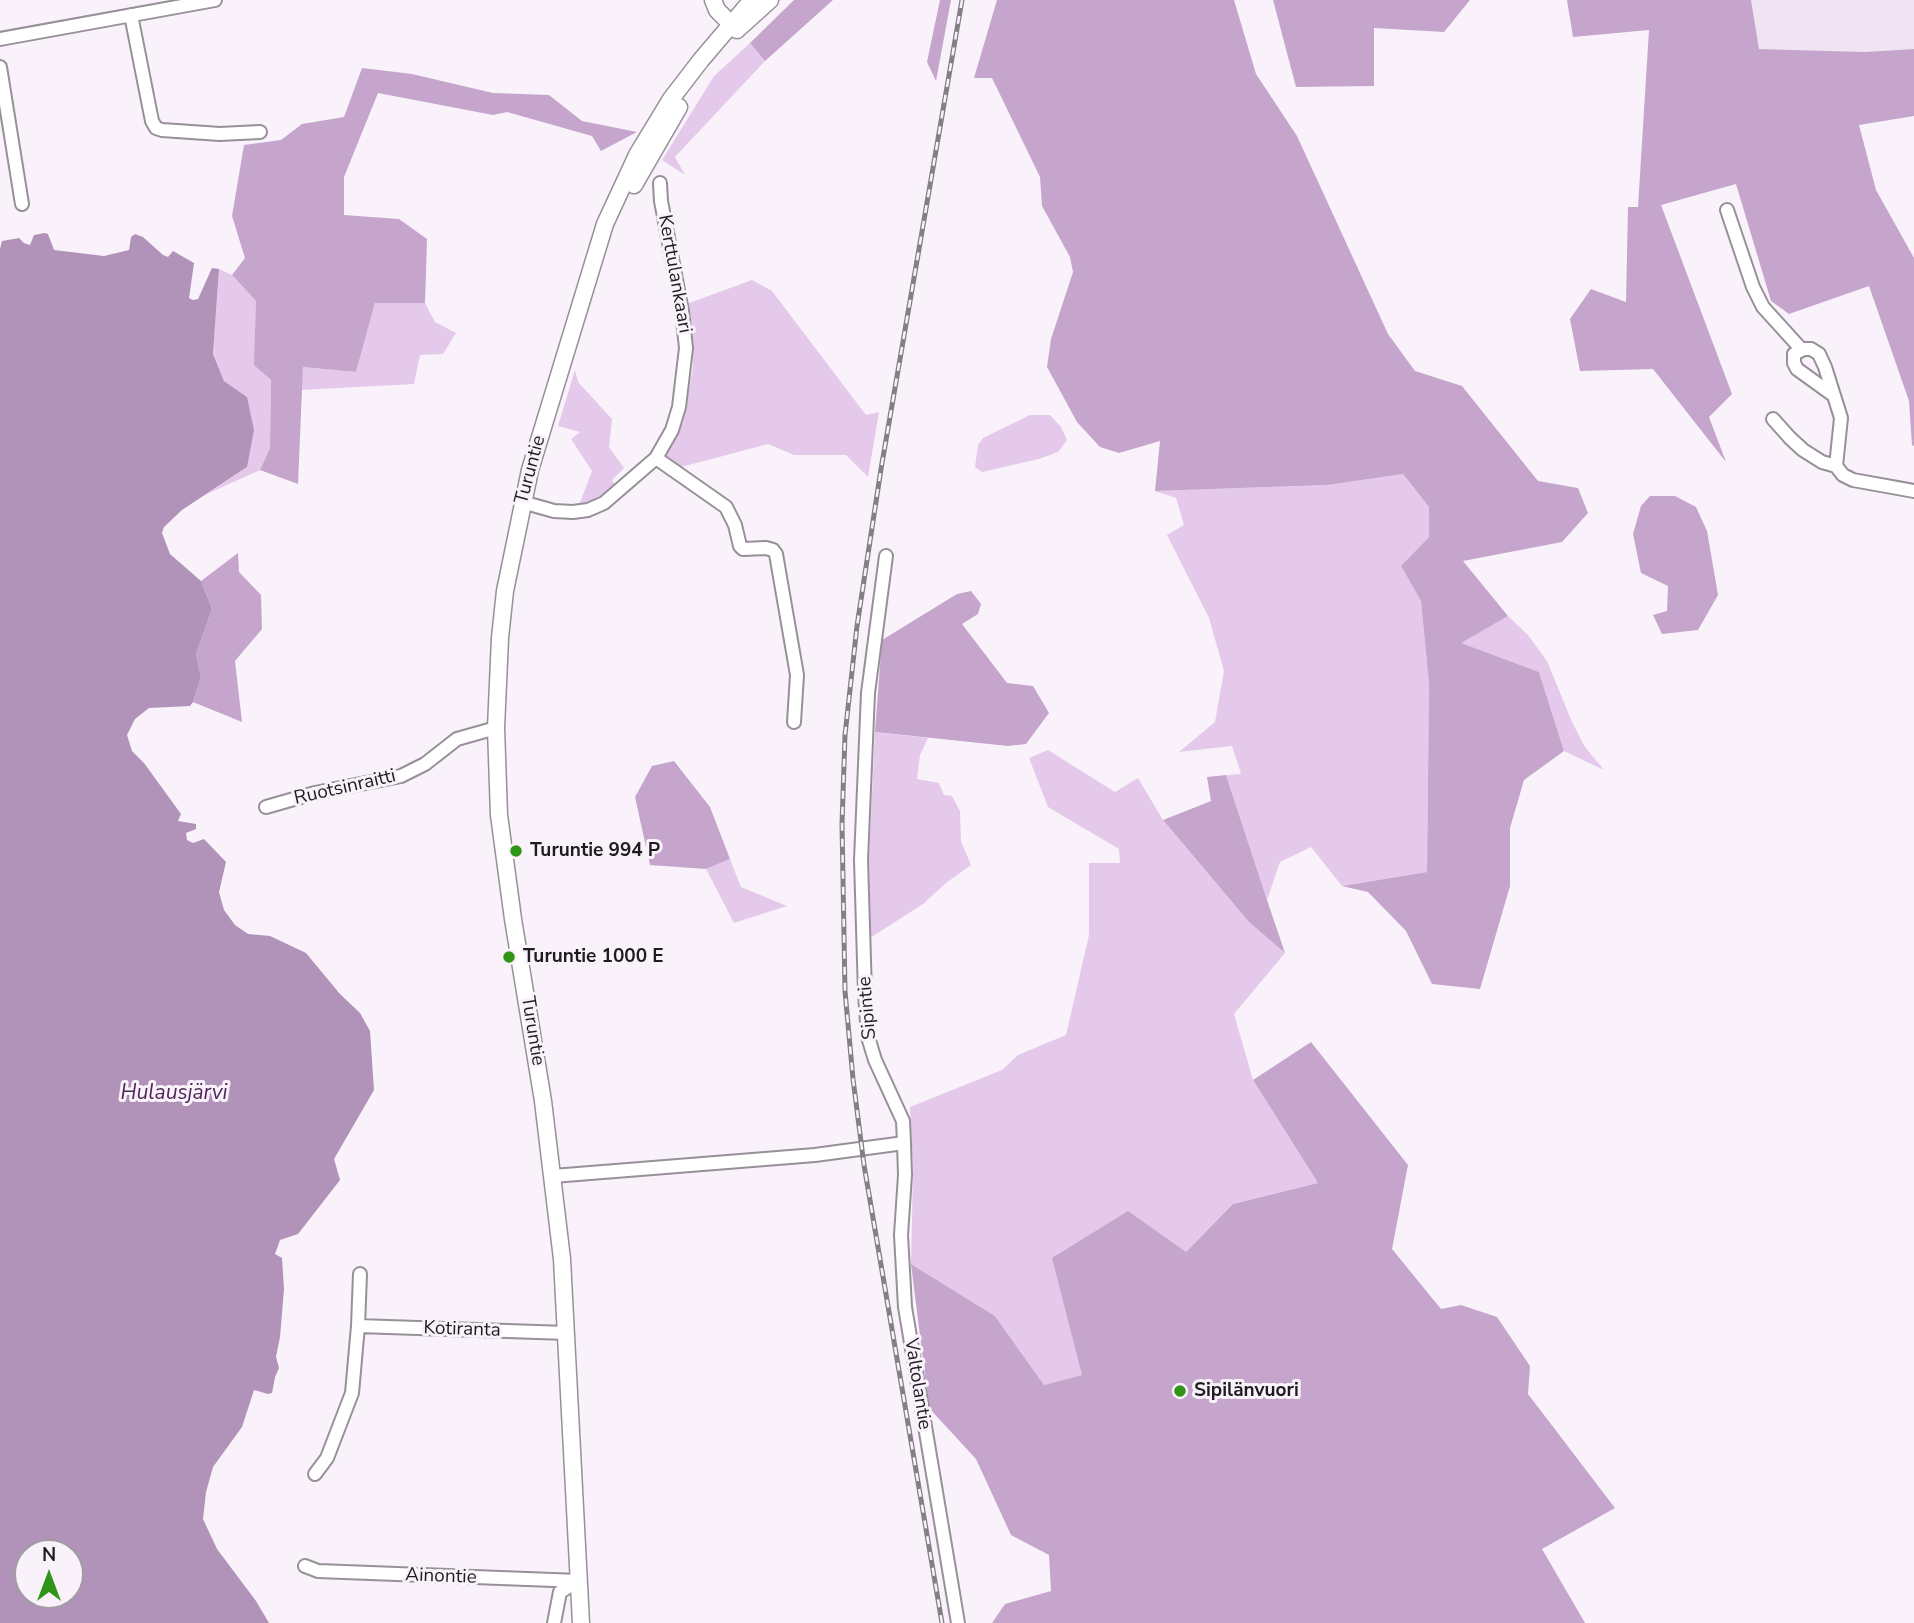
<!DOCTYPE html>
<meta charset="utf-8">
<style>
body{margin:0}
#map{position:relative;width:1914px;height:1623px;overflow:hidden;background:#f9f2fb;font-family:"Nunito Sans",sans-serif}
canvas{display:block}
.north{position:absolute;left:14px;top:1539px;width:70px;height:70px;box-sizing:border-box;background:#f9f2fb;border:2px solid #a29ca3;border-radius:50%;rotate:0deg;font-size:19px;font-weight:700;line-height:28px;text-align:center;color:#1f1c1f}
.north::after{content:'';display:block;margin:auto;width:24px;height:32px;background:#2f9417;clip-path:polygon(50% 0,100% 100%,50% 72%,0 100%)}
</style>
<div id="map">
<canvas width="1914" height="1623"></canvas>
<div class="north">N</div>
</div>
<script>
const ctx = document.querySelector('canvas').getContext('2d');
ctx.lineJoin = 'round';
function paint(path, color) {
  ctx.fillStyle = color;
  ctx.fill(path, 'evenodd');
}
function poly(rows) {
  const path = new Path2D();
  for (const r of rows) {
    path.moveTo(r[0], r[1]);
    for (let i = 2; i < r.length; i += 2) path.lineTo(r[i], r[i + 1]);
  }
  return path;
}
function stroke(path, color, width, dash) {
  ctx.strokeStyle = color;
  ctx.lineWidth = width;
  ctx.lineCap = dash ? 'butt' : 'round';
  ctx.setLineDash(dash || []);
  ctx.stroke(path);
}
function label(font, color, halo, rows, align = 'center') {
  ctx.font = font + ' "Nunito Sans",sans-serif';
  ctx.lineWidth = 6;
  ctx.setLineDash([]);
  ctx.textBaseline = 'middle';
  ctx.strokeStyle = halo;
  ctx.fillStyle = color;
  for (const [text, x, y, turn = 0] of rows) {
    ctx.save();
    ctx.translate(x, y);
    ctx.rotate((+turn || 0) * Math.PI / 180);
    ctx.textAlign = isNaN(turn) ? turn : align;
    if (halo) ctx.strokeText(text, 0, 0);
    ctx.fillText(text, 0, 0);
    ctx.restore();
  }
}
paint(poly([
 [1751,0,1914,0,1914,49,1865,52,1758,49]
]), '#f0e4f3');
paint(poly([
 [750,43,765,61,675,157,685,175,662,160,714,76],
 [219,269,232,275,256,301,255,365,271,380,270,448,260,470,207,494,247,467,247,397,224,381,213,354],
 [752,280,772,291,866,415,879,412,868,477,846,455,794,455,768,444,670,470,657,465,683,423,693,367,689,303],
 [375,303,425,303,435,322,456,333,443,354,420,355,414,384,301,390,303,367,356,372],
 [575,370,578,382,612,419,609,447,624,468,612,480,616,487,578,508,592,471,571,439,580,432,558,426],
 [1030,415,1050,415,1061,427,1067,440,1058,452,1039,459,982,472,975,467,978,445,983,438],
 [1403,474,1429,507,1429,537,1401,566,1421,601,1429,684,1427,872,1342,886,1311,847,1280,862,1267,900,1226,775,1241,774,1232,746,1179,752,1215,722,1224,671,1209,618,1167,535,1184,525,1176,498,1155,491,1328,485],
 [1508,616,1528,635,1547,661,1572,722,1585,747,1604,770,1564,751,1539,672,1460,643],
 [875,732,928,738,920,755,917,779,939,783,944,795,952,796,960,811,961,841,971,865,946,883,923,904,870,938,869,860],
 [1048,750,1115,792,1138,778,1163,820,1249,922,1285,953,1234,1014,1253,1080,1318,1183,1233,1204,1186,1252,1082,1375,1044,1385,995,1316,911,1264,913,1171,910,1107,1002,1070,1018,1055,1066,1035,1089,935,1089,863,1120,863,1119,849,1048,807,1029,758],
 [730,859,741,887,787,906,734,923,706,869]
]), '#e5c9eb');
paint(poly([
 [794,0,833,0,765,61,750,43],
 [940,0,951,0,936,81,927,62],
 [997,0,1234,0,1256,74,1297,136,1388,334,1415,371,1462,386,1538,481,1578,488,1588,513,1562,542,1463,561,1508,616,1461,643,1539,672,1564,751,1524,780,1510,828,1510,886,1480,989,1432,984,1406,931,1368,892,1342,886,1427,872,1429,684,1421,601,1401,566,1429,537,1429,507,1403,474,1328,485,1155,491,1160,441,1119,453,1100,447,1077,422,1047,367,1051,339,1073,272,1070,257,1042,206,1040,177,992,78,974,78],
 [1273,0,1470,0,1444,32,1374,28,1374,86,1296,87],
 [1567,0,1751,0,1759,49,1865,52,1914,49,1914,116,1859,125,1876,190,1914,258,1914,446,1912,445,1909,401,1869,286,1789,314,1771,301,1736,184,1661,205,1732,394,1709,417,1726,462,1653,369,1580,371,1570,319,1591,289,1626,302,1628,207,1638,207,1649,30,1573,37],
 [362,68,412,74,493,93,549,95,582,121,637,132,601,151,592,136,507,112,493,115,378,93,344,177,344,215,399,219,427,239,425,303,375,303,356,372,303,367,298,484,260,470,270,448,271,380,254,365,256,301,232,275,245,258,232,216,244,145,281,140,302,124,344,117],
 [1650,496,1675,496,1696,507,1707,531,1718,595,1698,630,1662,634,1653,615,1667,611,1668,586,1641,573,1633,534,1641,506],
 [238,553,239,572,261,595,262,629,235,661,242,722,193,702,201,677,196,654,212,609,201,581],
 [971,591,981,604,978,614,962,624,1007,683,1033,686,1049,713,1026,744,1008,746,875,732,882,640,957,594],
 [674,761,710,807,730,859,706,869,650,865,635,797,652,766],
 [1226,775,1267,900,1285,953,1249,922,1163,820,1211,801,1207,777],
 [1311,1042,1408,1165,1392,1249,1441,1309,1461,1305,1497,1317,1530,1366,1528,1394,1615,1508,1542,1549,1585,1623,992,1623,1005,1604,1051,1591,1049,1555,1011,1535,976,1459,929,1408,911,1264,995,1316,1044,1385,1082,1375,1052,1258,1128,1211,1186,1252,1233,1204,1318,1183,1253,1080]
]), '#c5a5cc');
paint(poly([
 [45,233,48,234,54,250,104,256,129,250,131,237,135,234,143,237,163,255,168,257,173,251,194,263,189,298,193,300,198,299,212,268,219,269,213,354,224,381,247,397,254,430,247,467,182,510,164,527,162,533,170,554,201,581,212,609,196,654,201,677,193,702,190,706,149,708,135,719,127,735,132,751,144,763,181,814,178,821,196,824,196,829,186,833,187,840,193,843,204,839,226,862,219,892,224,910,235,925,248,934,270,936,306,953,340,994,360,1013,370,1031,374,1090,334,1159,340,1180,298,1234,280,1240,275,1254,282,1258,284,1289,280,1337,276,1357,279,1368,275,1377,272,1393,268,1394,254,1390,242,1427,213,1467,206,1492,203,1519,217,1549,256,1601,269,1623,0,1623,0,249,2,241,19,238,24,243,30,245,34,235],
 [28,1553,70,1553,70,1595,28,1595]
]), '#b192b8');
const minor = poly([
 [131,15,152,121,156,128,162,130,220,134,260,132],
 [0,39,215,0],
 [0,67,22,204],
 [1727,210,1753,287,1763,307,1802,350],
 [1833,395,1797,369,1794,363,1794,354,1804,349,1811,349,1819,354,1825,367,1841,418,1836,466,1843,475,1853,480,1914,491],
 [1773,419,1790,438,1803,450,1822,462,1836,466],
 [656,458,726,507,735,525,740,546,743,549,766,548,773,550,776,554,797,675,794,722],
 [522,502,554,511,573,512,588,510,604,503,656,458,672,430,679,407,686,348,682,311,661,201,660,183],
 [266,807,315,793,401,776,425,764,457,739,496,728],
 [904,1143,905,1175,901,1235,905,1307,958,1623],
 [553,1176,815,1155,904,1143,903,1121,875,1060,868,1037,865,994,861,860,868,693,886,556],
 [358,1326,360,1274],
 [315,1474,327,1458,352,1393,358,1326,567,1333],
 [305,1566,318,1571,579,1581],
 [554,1623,560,1592,575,1583]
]);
const major = poly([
 [713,0,717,10,737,30],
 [739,28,770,0],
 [634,185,679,107],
 [581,1623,562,1259,543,1101,513,919,499,815,496,728,500,638,505,591,530,470,605,224,637,155,671,99,701,60,752,0]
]);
stroke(minor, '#979098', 16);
stroke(major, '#979098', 19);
stroke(minor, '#fff', 12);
stroke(major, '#fff', 16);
const rail = poly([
 [942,1623,864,1165,853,1079,845,991,842,824,845,735,857,626,881,469,962,0]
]);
stroke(rail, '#837f84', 5);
stroke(rail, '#f9f2fb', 2.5, [8]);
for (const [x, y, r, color] of [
 [516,851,7,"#2f9417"],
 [509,957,7,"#2f9417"],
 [1180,1391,7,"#2f9417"]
]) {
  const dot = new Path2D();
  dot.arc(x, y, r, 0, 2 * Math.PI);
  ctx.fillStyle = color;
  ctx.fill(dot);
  stroke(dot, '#f9f2fb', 2.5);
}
label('19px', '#1f1c1f', '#f9f2fb', [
 ["Kerttulankaari",674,274,80],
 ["Turuntie",531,470,-75],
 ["Ruotsinraitti",345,788,-13],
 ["Sipintie",868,1008,-95],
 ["Turuntie",532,1031,81],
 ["Kotiranta",462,1330,2],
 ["Valtolantie",917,1384,81],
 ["Ainontie",441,1577,2]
]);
label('bold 19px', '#1f1c1f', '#f9f2fb', [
 ["Turuntie 994 P",530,851],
 ["Turuntie 1000 E",523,957],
 ["Sipilänvuori",1194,1391]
], 'left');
label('italic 21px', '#502758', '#f9f2fb', [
 ["Hulausjärvi",174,1094]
]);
</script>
